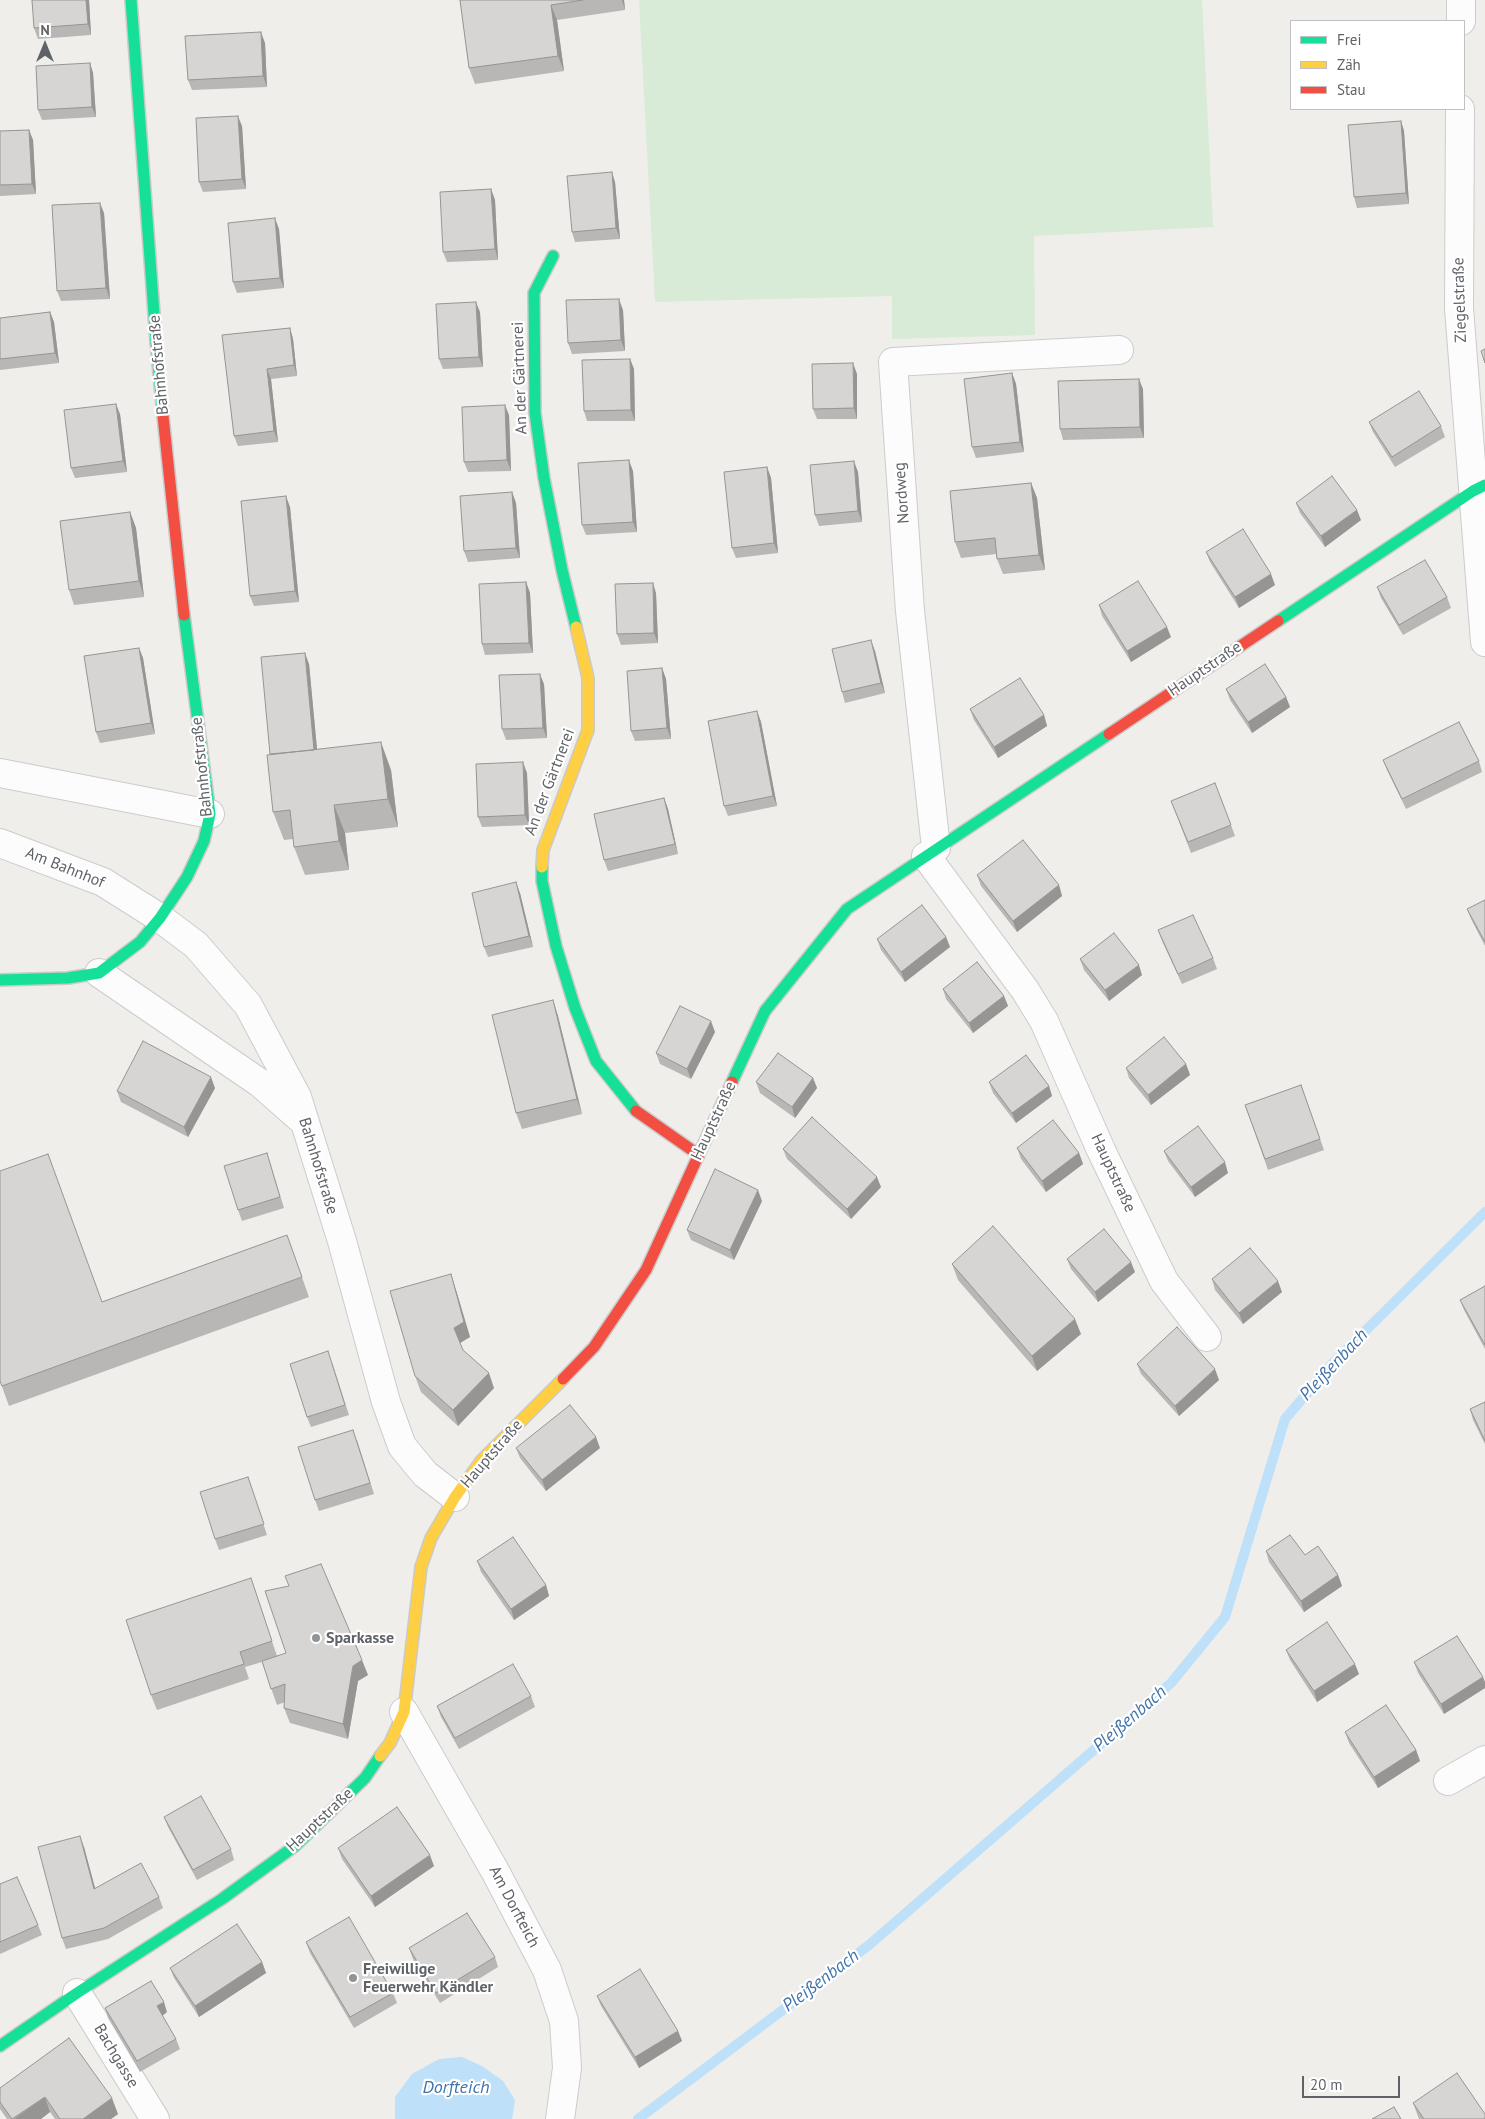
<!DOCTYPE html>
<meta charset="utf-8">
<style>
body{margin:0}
#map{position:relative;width:1485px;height:2119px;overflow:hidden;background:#efeeea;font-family:"PT Sans",sans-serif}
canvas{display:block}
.legend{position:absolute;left:1290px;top:20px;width:175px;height:90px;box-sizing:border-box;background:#fff;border:1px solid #bfc1c3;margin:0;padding:6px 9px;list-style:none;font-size:15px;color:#5f6368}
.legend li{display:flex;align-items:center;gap:10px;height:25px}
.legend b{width:25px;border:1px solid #bfc1c3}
.north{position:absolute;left:20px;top:20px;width:50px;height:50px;-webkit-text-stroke:4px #fff;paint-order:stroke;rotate:0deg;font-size:14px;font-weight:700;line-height:20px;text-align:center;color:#5f6368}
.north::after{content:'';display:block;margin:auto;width:18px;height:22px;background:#5f6368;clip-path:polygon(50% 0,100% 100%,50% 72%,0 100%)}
.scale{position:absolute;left:1302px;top:2076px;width:98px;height:22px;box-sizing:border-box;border:2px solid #5f6368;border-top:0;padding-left:6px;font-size:15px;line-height:18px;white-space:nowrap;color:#5f6368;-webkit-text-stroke:4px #fff;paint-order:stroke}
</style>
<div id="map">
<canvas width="1485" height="2119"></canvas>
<ul class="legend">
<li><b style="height:6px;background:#16e098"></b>Frei</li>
<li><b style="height:6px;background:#ffcf43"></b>Zäh</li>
<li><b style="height:6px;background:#f24e42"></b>Stau</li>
</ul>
<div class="north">N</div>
<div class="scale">20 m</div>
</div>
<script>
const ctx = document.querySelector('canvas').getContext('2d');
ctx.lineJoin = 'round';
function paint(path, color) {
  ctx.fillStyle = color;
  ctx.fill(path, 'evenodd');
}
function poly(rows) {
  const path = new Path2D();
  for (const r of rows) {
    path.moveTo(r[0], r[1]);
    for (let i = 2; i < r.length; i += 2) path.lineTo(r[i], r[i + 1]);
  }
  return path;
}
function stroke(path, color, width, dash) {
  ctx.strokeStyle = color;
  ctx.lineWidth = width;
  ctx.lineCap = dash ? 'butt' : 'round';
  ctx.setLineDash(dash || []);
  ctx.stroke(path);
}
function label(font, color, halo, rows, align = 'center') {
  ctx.font = font + ' "PT Sans",sans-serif';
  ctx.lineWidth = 4.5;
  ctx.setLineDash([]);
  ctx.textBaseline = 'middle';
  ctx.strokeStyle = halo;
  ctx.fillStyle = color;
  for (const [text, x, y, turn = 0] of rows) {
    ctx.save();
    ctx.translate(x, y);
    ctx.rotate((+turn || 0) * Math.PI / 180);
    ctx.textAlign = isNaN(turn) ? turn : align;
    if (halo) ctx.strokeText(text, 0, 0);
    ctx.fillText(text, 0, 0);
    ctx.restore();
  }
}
paint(poly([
 [639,0,1202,0,1213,227,1034,236,1035,335,892,339,892,296,655,302]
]), '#d8ebd6');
paint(poly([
 [462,2057,482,2066,503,2081,515,2100,512,2119,395,2119,395,2097,412,2074,439,2059]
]), '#bfe0f9');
stroke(poly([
 [638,2119,869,1945,1171,1683,1225,1617,1285,1419,1332,1364,1485,1212]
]), '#bfe0f9', 10);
const street = poly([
 [1461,21,1461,0],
 [1460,109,1459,308,1485,642],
 [0,773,210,814],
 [0,843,103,882,160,918,196,945,248,1005,297,1097,342,1241,386,1402,402,1446,425,1474,455,1497],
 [936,848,910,611,893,362,1119,350],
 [926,856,1025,990,1044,1021,1101,1150,1164,1281,1207,1337],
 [99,973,260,1083,302,1120],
 [404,1712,495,1871,547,1970,564,2021,567,2068,560,2119],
 [1448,1781,1485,1760],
 [77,1993,155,2119]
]);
const fast = poly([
 [131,0,156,341,163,416],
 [553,256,534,293,535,413,544,478,562,570,576,627],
 [1278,621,1473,491,1485,485],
 [542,867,542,881,556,946,575,1008,596,1061,636,1111],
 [0,980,68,978,99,973,140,942,160,918,187,877,204,841,210,814,184,615],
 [732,1082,765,1011,847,909,1109,734],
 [0,2046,77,1993,222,1899,295,1846,365,1778,380,1756]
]);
const slow = poly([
 [542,867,543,850,588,730,588,678,576,627],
 [380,1756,390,1743,404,1712,421,1567,431,1538,455,1497,482,1460,563,1379]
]);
const jam = poly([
 [163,416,184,615],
 [1109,734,1278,621],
 [636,1111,699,1155],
 [563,1379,594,1347,646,1270,732,1082]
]);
stroke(street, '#cbcccc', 30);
stroke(fast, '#cacacb', 14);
stroke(slow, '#cacacb', 14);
stroke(jam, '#cacacb', 14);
stroke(street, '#fdfcfc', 28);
stroke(fast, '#16e098', 11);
stroke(slow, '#ffcf43', 11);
stroke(jam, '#f24e42', 11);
paint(poly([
 [89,0,91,35,38,39,34,28],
 [460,0,624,0,625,10,557,20,564,71,475,84,469,68],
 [265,43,267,87,192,90,188,80],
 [90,63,93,73,96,117,42,120,38,110],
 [1401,121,1404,131,1409,204,1357,208,1354,197],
 [242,126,246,189,203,192,199,182],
 [29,130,33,140,36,194,0,196,0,131],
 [615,182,620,239,575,242,572,232],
 [491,189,495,200,498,260,447,262,443,252],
 [104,213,110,299,61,301,57,291],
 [279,229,284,288,237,293,233,282],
 [623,310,625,351,572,354,568,343],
 [50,312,54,322,59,363,0,370,0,318],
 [480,312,483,367,443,369,439,359],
 [290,328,293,339,297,376,271,379,278,442,238,446,234,436,222,335],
 [630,359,634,369,635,421,587,421,584,411],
 [1012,373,1016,384,1024,452,976,458,972,447],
 [857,374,857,419,817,419,813,409],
 [1143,389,1144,438,1063,440,1060,429],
 [120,414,127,472,75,478,71,468],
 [509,415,511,471,468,472,464,462],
 [1369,422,1441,426,1445,437,1395,467,1373,432],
 [767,467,771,478,778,553,736,558,732,548],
 [633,471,637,532,586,535,582,525],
 [858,472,862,522,819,526,815,515],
 [1031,483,1037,498,1045,570,1003,574,997,559,996,554,961,558,955,542],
 [512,492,516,503,520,558,468,562,464,551],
 [1296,503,1361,520,1325,547,1300,513],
 [290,507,299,602,254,606,250,596],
 [130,512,136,528,144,597,74,605,69,590],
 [1206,552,1275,585,1239,608,1210,562],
 [526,582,530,593,533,653,485,655,482,644],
 [1377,587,1447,597,1451,608,1403,635,1381,598],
 [656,593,658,643,621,645,617,634],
 [1099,605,1171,637,1131,662,1102,616],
 [139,648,143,658,155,734,100,743,96,732],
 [875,651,885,693,845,703,842,692],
 [309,664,317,749,391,770,398,827,345,833,349,870,305,875,294,847,293,839,284,840,273,812,270,755],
 [662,668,666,679,671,739,635,741,631,731],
 [544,684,547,738,506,740,502,729],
 [1226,689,1286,697,1290,707,1252,733,1230,700],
 [970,709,1044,715,1047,726,998,758,974,720],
 [757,711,761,722,777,806,728,816,724,806],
 [1383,760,1479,761,1482,772,1406,809,1387,770],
 [527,773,529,825,482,827,478,817],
 [664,798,668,809,678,854,608,871,604,860],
 [1171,801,1231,825,1235,836,1191,853],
 [977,875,1059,885,1062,896,1017,932,981,886],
 [520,893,533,947,488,957,484,947],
 [1485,900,1485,946,1471,919,1467,909],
 [1158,930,1213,958,1217,969,1182,984,1162,941],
 [946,937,950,947,905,982,881,950,877,939],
 [1080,959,1142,975,1109,1001,1084,970],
 [943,989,1004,996,1008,1006,973,1033,946,999],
 [553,1000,558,1016,582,1114,522,1129,516,1113],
 [715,1032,691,1079,660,1064,656,1053],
 [1186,1064,1190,1075,1151,1105,1129,1078,1126,1068],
 [813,1078,817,1088,795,1118,760,1093,756,1082],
 [989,1082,1049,1086,1052,1096,1016,1123,993,1093],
 [1301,1085,1324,1150,1268,1170,1245,1105],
 [215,1088,188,1137,121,1102,117,1091],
 [1017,1148,1079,1153,1083,1164,1046,1192,1021,1159],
 [783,1149,881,1187,851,1219,787,1159],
 [1164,1151,1228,1173,1195,1197,1168,1161],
 [267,1153,284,1208,242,1221,238,1210],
 [762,1201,734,1260,691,1240,687,1230],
 [287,1235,309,1297,9,1406,0,1381,102,1302],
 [1067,1259,1135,1272,1098,1302,1071,1269],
 [952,1264,1081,1334,1037,1371,958,1280],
 [1212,1279,1282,1292,1243,1324,1215,1290],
 [1485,1286,1485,1349,1464,1310,1460,1300],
 [456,1290,470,1337,460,1343,463,1350,494,1388,458,1426,421,1392,415,1376],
 [332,1362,349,1415,311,1427,307,1417],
 [1137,1364,1219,1380,1179,1416,1141,1374],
 [1485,1402,1485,1444,1473,1420,1470,1409],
 [357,1440,374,1494,319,1511,315,1500],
 [516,1448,600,1448,546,1491,520,1458],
 [248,1477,267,1535,219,1550,215,1539],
 [1266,1551,1305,1555,1338,1575,1342,1586,1304,1612,1269,1562],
 [477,1561,546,1585,549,1596,514,1620,481,1572],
 [256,1594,277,1656,368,1675,358,1681,348,1739,290,1723,284,1708,285,1702,277,1705,262,1662,245,1667,249,1679,157,1710,151,1695],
 [1286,1650,1359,1674,1317,1702,1290,1660],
 [1414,1662,1485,1682,1485,1688,1444,1714,1418,1673],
 [531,1696,535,1707,459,1749,441,1717,437,1706],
 [1345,1732,1416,1750,1420,1761,1378,1788,1349,1743],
 [164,1817,231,1849,234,1860,197,1880,168,1827],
 [84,1847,95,1888,159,1897,163,1908,108,1939,66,1949,62,1938],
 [338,1848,434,1866,375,1907,342,1859],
 [0,1884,38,1925,42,1935,0,1954],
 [306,1942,393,1993,397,2003,354,2028,310,1953],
 [409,1948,495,1957,498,1967,440,2003,413,1959],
 [262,1962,266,1973,199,2017,174,1978,170,1968],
 [597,1996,678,2031,682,2041,639,2068,601,2006],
 [105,2008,167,2012,162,2015,176,2039,180,2049,140,2072,108,2018],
 [0,2088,118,2114,111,2119,55,2119,50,2112,41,2119,7,2119,0,2109],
 [1413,2103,1485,2119,1419,2119]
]), '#b8b7b5');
paint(poly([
 [86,0,89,0,91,35,88,24],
 [622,0,624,0,625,10],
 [551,5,557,20,564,71,558,56],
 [261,32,265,43,267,87,263,76],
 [90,63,93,73,96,117,92,107],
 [238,116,242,126,246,189,242,179],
 [1401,121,1404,131,1409,204,1406,193],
 [29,130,33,140,36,194,32,184],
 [612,172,615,182,620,239,616,228],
 [491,189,495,200,498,260,495,249],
 [100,203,104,213,110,299,106,288],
 [275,218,279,229,284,288,280,278],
 [619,299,623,310,625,351,621,340],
 [476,302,480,312,483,367,479,357],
 [50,312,54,322,59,363,55,353],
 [290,328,293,339,297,376,294,365],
 [630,359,634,369,635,421,631,410],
 [853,363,857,374,857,419,854,408],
 [267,369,271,379,278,442,274,431],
 [1012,373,1016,384,1024,452,1020,442],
 [1139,379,1143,389,1144,438,1140,427],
 [116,404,120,414,127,472,123,461],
 [505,405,509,415,511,471,507,460],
 [629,460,633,471,637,532,633,522],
 [854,461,858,472,862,522,858,511],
 [767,467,771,478,778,553,774,543],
 [1031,483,1037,498,1045,570,1039,555],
 [512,492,516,503,520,558,516,548],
 [286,496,290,507,299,602,295,591],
 [1357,510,1361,520,1325,547,1321,536],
 [130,512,136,528,144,597,139,581],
 [1271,574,1275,585,1239,608,1235,597],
 [526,582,530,593,533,653,529,643],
 [653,583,656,593,658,643,654,633],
 [1167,627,1171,637,1131,662,1127,651],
 [871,640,875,651,885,693,881,683],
 [139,648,143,658,155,734,151,723],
 [305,653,309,664,318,760,314,750],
 [662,668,666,679,671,739,667,728],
 [540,674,544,684,547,738,543,728],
 [1286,697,1290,707,1252,733,1248,722],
 [757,711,761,722,777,806,773,796],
 [1044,715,1047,726,998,758,994,747],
 [381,742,391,770,398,827,388,799],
 [523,762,527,773,529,825,525,815],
 [664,798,668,809,678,854,675,844],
 [334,805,345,833,349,870,339,841],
 [516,882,520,893,533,947,529,936],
 [1059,885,1062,896,1017,932,1013,921],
 [946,937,950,947,905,982,901,972],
 [1139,965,1142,975,1109,1001,1105,990],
 [1004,996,1008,1006,973,1033,969,1023],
 [553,1000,558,1016,582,1114,577,1099],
 [711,1021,715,1032,691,1079,687,1069],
 [1186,1064,1190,1075,1151,1105,1148,1095],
 [211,1077,215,1088,188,1137,184,1127],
 [813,1078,817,1088,795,1118,792,1107],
 [1049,1086,1052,1096,1016,1123,1012,1113],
 [1079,1153,1083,1164,1046,1192,1042,1181],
 [1225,1162,1228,1173,1195,1197,1191,1187],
 [877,1177,881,1187,851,1219,847,1209],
 [758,1190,762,1201,734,1260,730,1250],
 [1131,1262,1135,1272,1098,1302,1095,1292],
 [451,1274,456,1290,470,1337,460,1343,454,1328],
 [1278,1281,1282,1292,1243,1324,1239,1313],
 [1075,1319,1081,1334,1037,1371,1032,1356],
 [1215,1369,1219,1380,1179,1416,1175,1406],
 [489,1373,494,1388,458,1426,453,1410],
 [596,1437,600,1448,546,1491,542,1480],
 [1338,1575,1342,1586,1304,1612,1301,1601],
 [546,1585,549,1596,514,1620,511,1609],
 [362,1660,368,1675,358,1681,348,1739,343,1724,353,1666],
 [1355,1664,1359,1674,1317,1702,1314,1691],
 [1483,1677,1485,1682,1485,1688,1444,1714,1441,1704],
 [1416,1750,1420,1761,1378,1788,1374,1777],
 [80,1836,84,1847,98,1899,94,1889],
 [430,1855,434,1866,375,1907,371,1896],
 [262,1962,266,1973,199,2017,195,2006],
 [164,2002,167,2012,161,2017,157,2006],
 [678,2031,682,2041,639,2068,635,2057],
 [45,2097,50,2112,41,2119,14,2119],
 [112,2098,118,2114,111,2119,83,2119]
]), '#969594');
const building = poly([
 [32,0,86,0,88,24,34,28,32,0],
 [460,0,583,0,551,5,558,56,469,68,460,0],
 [261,32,263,76,188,80,185,36,261,32],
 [90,63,92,107,38,110,36,66,90,63],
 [238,116,242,179,199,182,196,118,238,116],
 [1401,121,1406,193,1354,197,1348,125,1401,121],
 [29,130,32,184,0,185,0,131,29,130],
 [612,172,616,228,572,232,567,176,612,172],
 [491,189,495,249,443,252,440,192,491,189],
 [100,203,106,288,57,291,52,205,100,203],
 [275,218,280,278,233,282,228,223,275,218],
 [619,299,621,340,568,343,566,300,619,299],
 [476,302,479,357,439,359,436,304,476,302],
 [50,312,55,353,0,359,0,318,50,312],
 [290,328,294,365,267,369,274,431,234,436,222,335,290,328],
 [1485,349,1485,363,1481,351,1485,349],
 [630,359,631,410,584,411,582,360,630,359],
 [853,363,854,408,813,409,812,364,853,363],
 [1012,373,1020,442,972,447,964,379,1012,373],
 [1139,379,1140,427,1060,429,1058,381,1139,379],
 [1419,391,1441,426,1392,457,1369,422,1419,391],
 [116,404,123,461,71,468,64,410,116,404],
 [505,405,507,460,464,462,462,407,505,405],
 [629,460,633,522,582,525,578,463,629,460],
 [854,461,858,511,815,515,810,465,854,461],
 [767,467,774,543,732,548,724,472,767,467],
 [1332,476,1357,510,1321,536,1296,503,1332,476],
 [1031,483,1039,555,997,559,995,538,955,542,950,491,1031,483],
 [512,492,516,548,464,551,460,496,512,492],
 [286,496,295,591,250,596,241,501,286,496],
 [130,512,139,581,69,590,60,521,130,512],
 [1243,529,1271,574,1235,597,1206,552,1243,529],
 [1425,560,1447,597,1399,625,1377,587,1425,560],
 [1138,581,1167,627,1127,651,1099,605,1138,581],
 [526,582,529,643,482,644,479,584,526,582],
 [653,583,654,633,617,634,615,584,653,583],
 [871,640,881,683,842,692,832,649,871,640],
 [139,648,151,723,96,732,84,656,139,648],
 [305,653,314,750,270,754,261,657,305,653],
 [1265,664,1286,697,1248,722,1226,689,1265,664],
 [662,668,667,728,631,731,627,671,662,668],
 [540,674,543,728,502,729,499,675,540,674],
 [1020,678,1044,715,994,747,970,709,1020,678],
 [757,711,773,796,724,806,708,721,757,711],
 [1459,722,1479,761,1402,799,1383,760,1459,722],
 [381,742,388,799,334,805,339,841,294,847,290,810,273,812,267,755,381,742],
 [523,762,525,815,478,817,476,764,523,762],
 [1215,783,1231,825,1188,842,1171,801,1215,783],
 [664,798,675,844,604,860,594,814,664,798],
 [1023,840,1059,885,1013,921,977,875,1023,840],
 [516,882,529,936,484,947,472,893,516,882],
 [1485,900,1485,942,1467,909,1485,900],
 [922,905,946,937,901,972,877,939,922,905],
 [1193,915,1213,958,1178,974,1158,930,1193,915],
 [1114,933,1139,965,1105,990,1080,959,1114,933],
 [977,962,1004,996,969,1023,943,989,977,962],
 [553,1000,577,1099,516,1113,492,1015,553,1000],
 [680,1006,711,1021,687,1069,656,1053,680,1006],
 [1164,1037,1186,1064,1148,1095,1126,1068,1164,1037],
 [143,1041,211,1077,184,1127,117,1091,143,1041],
 [778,1053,813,1078,792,1107,756,1082,778,1053],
 [1026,1055,1049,1086,1012,1113,989,1082,1026,1055],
 [1301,1085,1320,1139,1265,1159,1245,1105,1301,1085],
 [812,1117,877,1177,847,1209,783,1149,812,1117],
 [1053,1120,1079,1153,1042,1181,1017,1148,1053,1120],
 [1198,1126,1225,1162,1191,1187,1164,1151,1198,1126],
 [267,1153,280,1197,238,1210,224,1166,267,1153],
 [48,1154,102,1302,287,1235,302,1277,2,1386,0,1381,0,1171,48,1154],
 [715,1169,758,1190,730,1250,687,1230,715,1169],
 [993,1226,1075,1319,1032,1356,952,1264,993,1226],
 [1104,1229,1131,1262,1095,1292,1067,1259,1104,1229],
 [1250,1248,1278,1281,1239,1313,1212,1279,1250,1248],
 [451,1274,464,1322,454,1328,463,1350,489,1373,453,1410,415,1376,390,1291,451,1274],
 [1485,1286,1485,1345,1460,1300,1485,1286],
 [1177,1327,1215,1369,1175,1406,1137,1364,1177,1327],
 [328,1351,345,1405,307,1417,290,1364,328,1351],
 [1485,1402,1485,1441,1470,1409,1485,1402],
 [570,1405,596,1437,542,1480,516,1448,570,1405],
 [353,1430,370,1483,315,1500,298,1447,353,1430],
 [248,1477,264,1524,215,1539,200,1492,248,1477],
 [1290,1535,1305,1555,1318,1546,1338,1575,1301,1601,1266,1551,1290,1535],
 [513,1537,546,1585,511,1609,477,1561,513,1537],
 [321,1564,362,1660,353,1666,343,1724,284,1708,285,1684,271,1689,262,1661,286,1653,265,1591,289,1586,285,1576,321,1564],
 [251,1578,272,1641,240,1652,244,1664,151,1695,126,1620,251,1578],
 [1327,1622,1355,1664,1314,1691,1286,1650,1327,1622],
 [1457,1636,1483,1677,1441,1704,1414,1662,1457,1636],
 [513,1664,531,1696,455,1738,437,1706,513,1664],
 [1386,1705,1416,1750,1374,1777,1345,1732,1386,1705],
 [201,1796,231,1849,193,1870,164,1817,201,1796],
 [397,1807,430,1855,371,1896,338,1848,397,1807],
 [80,1836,94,1889,141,1863,159,1897,104,1928,62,1938,38,1847,80,1836],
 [17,1877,38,1925,0,1942,0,1884,17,1877],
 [467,1913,495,1957,436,1993,409,1948,467,1913],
 [349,1917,393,1993,350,2017,306,1942,349,1917],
 [237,1924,262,1962,195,2006,170,1968,237,1924],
 [640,1969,678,2031,635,2057,597,1996,640,1969],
 [151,1981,164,2002,157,2006,176,2039,137,2061,105,2008,151,1981],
 [69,2038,112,2098,83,2119,60,2119,45,2097,12,2119,0,2102,0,2088,69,2038],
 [1457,2073,1485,2114,1485,2119,1424,2119,1413,2103,1457,2073],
 [1394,2107,1401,2119,1372,2119,1394,2107]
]);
paint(building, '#d6d5d3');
stroke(building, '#969594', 1);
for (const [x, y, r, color] of [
 [316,1638,5,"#919496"],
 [353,1978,5,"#919496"]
]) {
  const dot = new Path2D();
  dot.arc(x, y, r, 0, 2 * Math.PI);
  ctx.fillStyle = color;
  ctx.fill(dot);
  stroke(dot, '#fff', 2);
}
label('16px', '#5f6368', '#fff', [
 ["Ziegelstraße",1460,300,-92],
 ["Bahnhofstraße",159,365,-95],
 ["An der Gärtnerei",520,378,-92],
 ["Nordweg",902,493,-94],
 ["Hauptstraße",1205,669,-34],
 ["Bahnhofstraße",202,767,-96],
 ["An der Gärtnerei",550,782,-69],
 ["Am Bahnhof",65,868,22],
 ["Hauptstraße",714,1121,-65],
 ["Bahnhofstraße",318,1166,73],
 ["Hauptstraße",1113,1173,65],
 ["Hauptstraße",492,1454,-49],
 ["Hauptstraße",320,1820,-43],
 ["Am Dorfteich",514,1907,62],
 ["Bachgasse",116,2056,59]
]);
label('bold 16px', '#5f6368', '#fff', [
 ["Sparkasse",326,1638],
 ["Freiwillige",363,1969],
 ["Feuerwehr Kändler",363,1987]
], 'left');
label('italic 18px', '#4174aa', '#fff', [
 ["Pleißenbach",1334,1365,-47],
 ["Pleißenbach",1130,1719,-41],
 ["Pleißenbach",821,1981,-37],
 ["Dorfteich",456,2088]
]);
</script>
